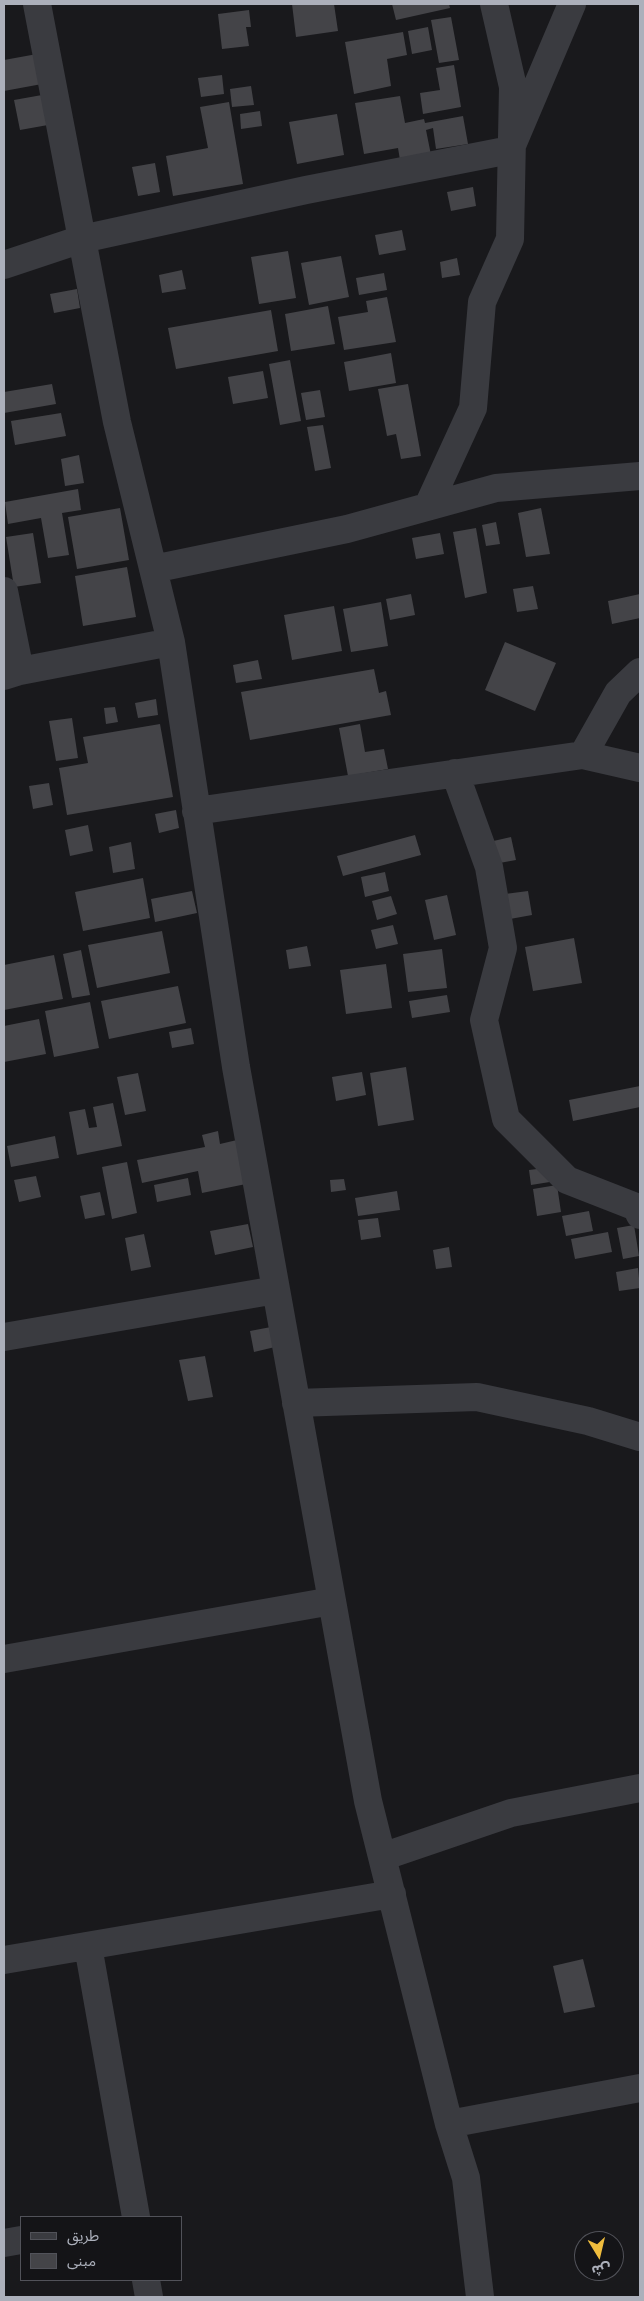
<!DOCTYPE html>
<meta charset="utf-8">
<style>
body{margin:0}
#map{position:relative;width:644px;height:2301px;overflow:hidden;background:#19191c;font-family:Quicksand,"Noto Sans Arabic",sans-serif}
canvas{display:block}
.frame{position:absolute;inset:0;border:5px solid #acb0bb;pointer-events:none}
.legend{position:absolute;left:20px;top:2216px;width:162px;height:65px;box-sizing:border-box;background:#141417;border:1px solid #515259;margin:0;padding:6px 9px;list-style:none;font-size:15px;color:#acb0bb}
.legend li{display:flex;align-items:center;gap:10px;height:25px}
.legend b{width:25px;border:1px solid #515259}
.north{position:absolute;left:574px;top:2231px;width:50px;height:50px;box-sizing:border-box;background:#141417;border:1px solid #515259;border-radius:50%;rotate:171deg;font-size:14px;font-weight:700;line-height:20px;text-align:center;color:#acb0bb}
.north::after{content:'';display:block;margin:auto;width:18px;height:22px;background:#f0bd3d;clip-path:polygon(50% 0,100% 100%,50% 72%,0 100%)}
</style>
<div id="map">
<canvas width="644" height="2301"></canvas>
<div class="frame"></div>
<ul class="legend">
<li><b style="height:6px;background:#3a3b40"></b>طريق</li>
<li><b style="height:14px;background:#444448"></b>مبنى</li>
</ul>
<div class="north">ش</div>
</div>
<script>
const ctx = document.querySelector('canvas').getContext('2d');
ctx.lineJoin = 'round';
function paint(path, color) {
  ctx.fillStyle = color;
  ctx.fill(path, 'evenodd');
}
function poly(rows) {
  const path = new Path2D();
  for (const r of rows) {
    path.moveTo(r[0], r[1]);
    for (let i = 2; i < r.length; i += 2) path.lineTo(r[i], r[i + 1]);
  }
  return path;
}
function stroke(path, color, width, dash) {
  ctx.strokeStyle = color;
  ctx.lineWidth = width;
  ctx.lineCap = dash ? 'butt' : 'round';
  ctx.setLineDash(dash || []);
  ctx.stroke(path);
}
paint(poly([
 [292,4,334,4,338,31,296,37],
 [392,4,449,4,450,8,396,20],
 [249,10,251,27,246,27,249,46,222,49,218,14],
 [451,17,459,60,439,63,431,20],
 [428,27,432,50,412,54,408,31],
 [403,32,407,55,387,59,391,86,354,94,345,42],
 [37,54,42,84,4,91,4,60],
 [454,65,461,107,423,114,420,93,440,90,436,68],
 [222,75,224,94,201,97,198,78],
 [251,86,254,105,232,107,230,89],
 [42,95,48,125,20,130,14,100],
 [400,96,405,123,424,119,425,123,463,116,468,144,436,149,433,128,426,130,431,155,400,160,398,148,364,154,355,103],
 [229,102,243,184,173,196,166,156,208,148,200,107],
 [260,111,262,126,241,129,240,114],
 [337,114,344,155,297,164,289,122],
 [155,163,160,192,138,196,132,167],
 [473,187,476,206,451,211,447,192],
 [402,230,406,250,379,255,375,235],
 [288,251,296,298,259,304,251,257],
 [341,256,349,297,309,305,301,263],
 [457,258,460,275,442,278,440,262],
 [182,270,186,289,162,293,159,275],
 [384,273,387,290,359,295,356,278],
 [77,289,80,308,54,313,50,294],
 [387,297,396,342,344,350,338,317,368,312,366,301],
 [328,306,335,344,291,351,285,314],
 [271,310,278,351,176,369,168,328],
 [391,353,396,383,349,391,344,362],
 [290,360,301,421,280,425,269,364],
 [263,371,268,398,233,404,228,377],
 [52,384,56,404,4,413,4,392],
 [408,384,421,456,401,459,396,434,387,436,378,389],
 [320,390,325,417,306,420,301,393],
 [61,413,66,436,15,445,11,421],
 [323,425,331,468,315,471,307,427],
 [79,455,84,483,65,486,61,459],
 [78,489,81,510,62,513,69,555,48,558,41,518,8,524,5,502],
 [120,508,129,560,77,569,68,517],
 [541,508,550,554,526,557,518,513],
 [496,522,500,544,486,546,482,525],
 [476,528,487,593,465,598,453,532],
 [33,533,41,583,14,587,6,537],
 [440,533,444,554,416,559,412,538],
 [127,567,136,617,83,626,75,576],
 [533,586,538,609,517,612,513,589],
 [411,594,415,615,390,620,386,599],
 [640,594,640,618,612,624,608,601],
 [381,602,388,646,351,652,343,609],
 [334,606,342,651,292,660,284,615],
 [505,642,556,663,535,711,485,690],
 [258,660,262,679,236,683,233,665],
 [374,669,379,693,386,691,391,715,250,740,241,692],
 [156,699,158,715,138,718,135,703],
 [115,707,118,722,106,724,104,708],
 [72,718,78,758,56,761,49,721],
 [160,724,173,797,67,815,59,768,88,763,83,737],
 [360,724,365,752,384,749,388,769,348,776,339,728],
 [49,783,53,805,33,809,29,786],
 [176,810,179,828,159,833,155,814],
 [88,825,93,851,70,856,65,830],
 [415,835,421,855,343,876,337,856],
 [511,837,516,860,494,864,489,842],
 [131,842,135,869,113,873,109,847],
 [385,872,389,891,365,897,361,877],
 [143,878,150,918,83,931,75,892],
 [192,891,197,913,155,922,151,899],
 [528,891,532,915,510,919,505,894],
 [447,895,456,935,434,940,425,900],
 [391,896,397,914,377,920,372,901],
 [393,925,398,944,376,949,371,930],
 [162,931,170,973,97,988,88,945],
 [574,938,582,983,533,991,525,947],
 [307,946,311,966,289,969,286,950],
 [442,949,447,988,408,992,403,954],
 [81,950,90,995,72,998,63,954],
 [54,955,63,999,4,1010,4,965],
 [386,964,392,1008,346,1014,340,970],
 [178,986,186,1023,109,1039,101,1001],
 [447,995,450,1012,412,1018,409,1001],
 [90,1002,99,1048,54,1057,45,1011],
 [39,1019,46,1054,4,1062,4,1026],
 [191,1028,194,1044,172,1048,169,1032],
 [406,1067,414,1120,378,1126,370,1073],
 [362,1072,366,1095,336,1101,332,1077],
 [138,1073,146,1111,125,1115,117,1077],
 [640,1086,640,1107,573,1121,569,1100],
 [113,1103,122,1146,77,1155,69,1112,85,1109,89,1128,97,1127,93,1107],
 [218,1131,220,1144,237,1140,246,1184,202,1193,198,1171,142,1183,137,1160,205,1147,202,1135],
 [55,1136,59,1158,11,1167,7,1146],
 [127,1162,137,1213,112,1219,102,1167],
 [553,1167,556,1181,531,1185,529,1170],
 [36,1176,41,1197,19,1202,14,1180],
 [188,1178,191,1195,157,1202,154,1185],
 [344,1179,346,1190,331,1192,330,1180],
 [557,1185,561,1212,537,1216,533,1189],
 [397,1191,400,1210,358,1216,355,1198],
 [100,1192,105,1215,85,1219,80,1196],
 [589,1211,593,1231,566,1236,562,1216],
 [378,1218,381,1237,361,1240,358,1220],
 [248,1224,253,1247,215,1255,210,1231],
 [634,1225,639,1256,623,1259,617,1228],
 [608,1232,612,1252,575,1259,571,1239],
 [144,1234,151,1267,131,1271,125,1238],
 [449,1247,452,1267,436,1269,433,1250],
 [638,1268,640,1288,619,1291,616,1272],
 [271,1327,275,1347,254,1352,250,1331],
 [205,1356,213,1397,188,1401,179,1360],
 [583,1959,595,2007,564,2013,553,1966]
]), '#444448');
stroke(poly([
 [37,4,117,422,171,642,236,1067,368,1801,449,2124,466,2178,480,2297],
 [4,265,82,239,306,190,510,150,572,4],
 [428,506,473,408,482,302,510,239,513,87,494,4],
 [153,569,347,529,496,488,640,476],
 [4,591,20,671],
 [4,676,20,671,171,642],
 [583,755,618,693,640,672],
 [455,773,489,867,503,948,484,1020,506,1119,567,1180,636,1207,640,1215],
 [196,811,583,755,640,768],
 [4,1337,276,1290],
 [296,1403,477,1397,588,1421,640,1437],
 [4,1659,332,1601],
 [382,1857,511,1813,640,1788],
 [88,1946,136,2217],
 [4,1960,392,1894],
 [449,2124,640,2088],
 [4,2243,21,2240],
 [146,2280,149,2297]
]), '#3a3b40', 28);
</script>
